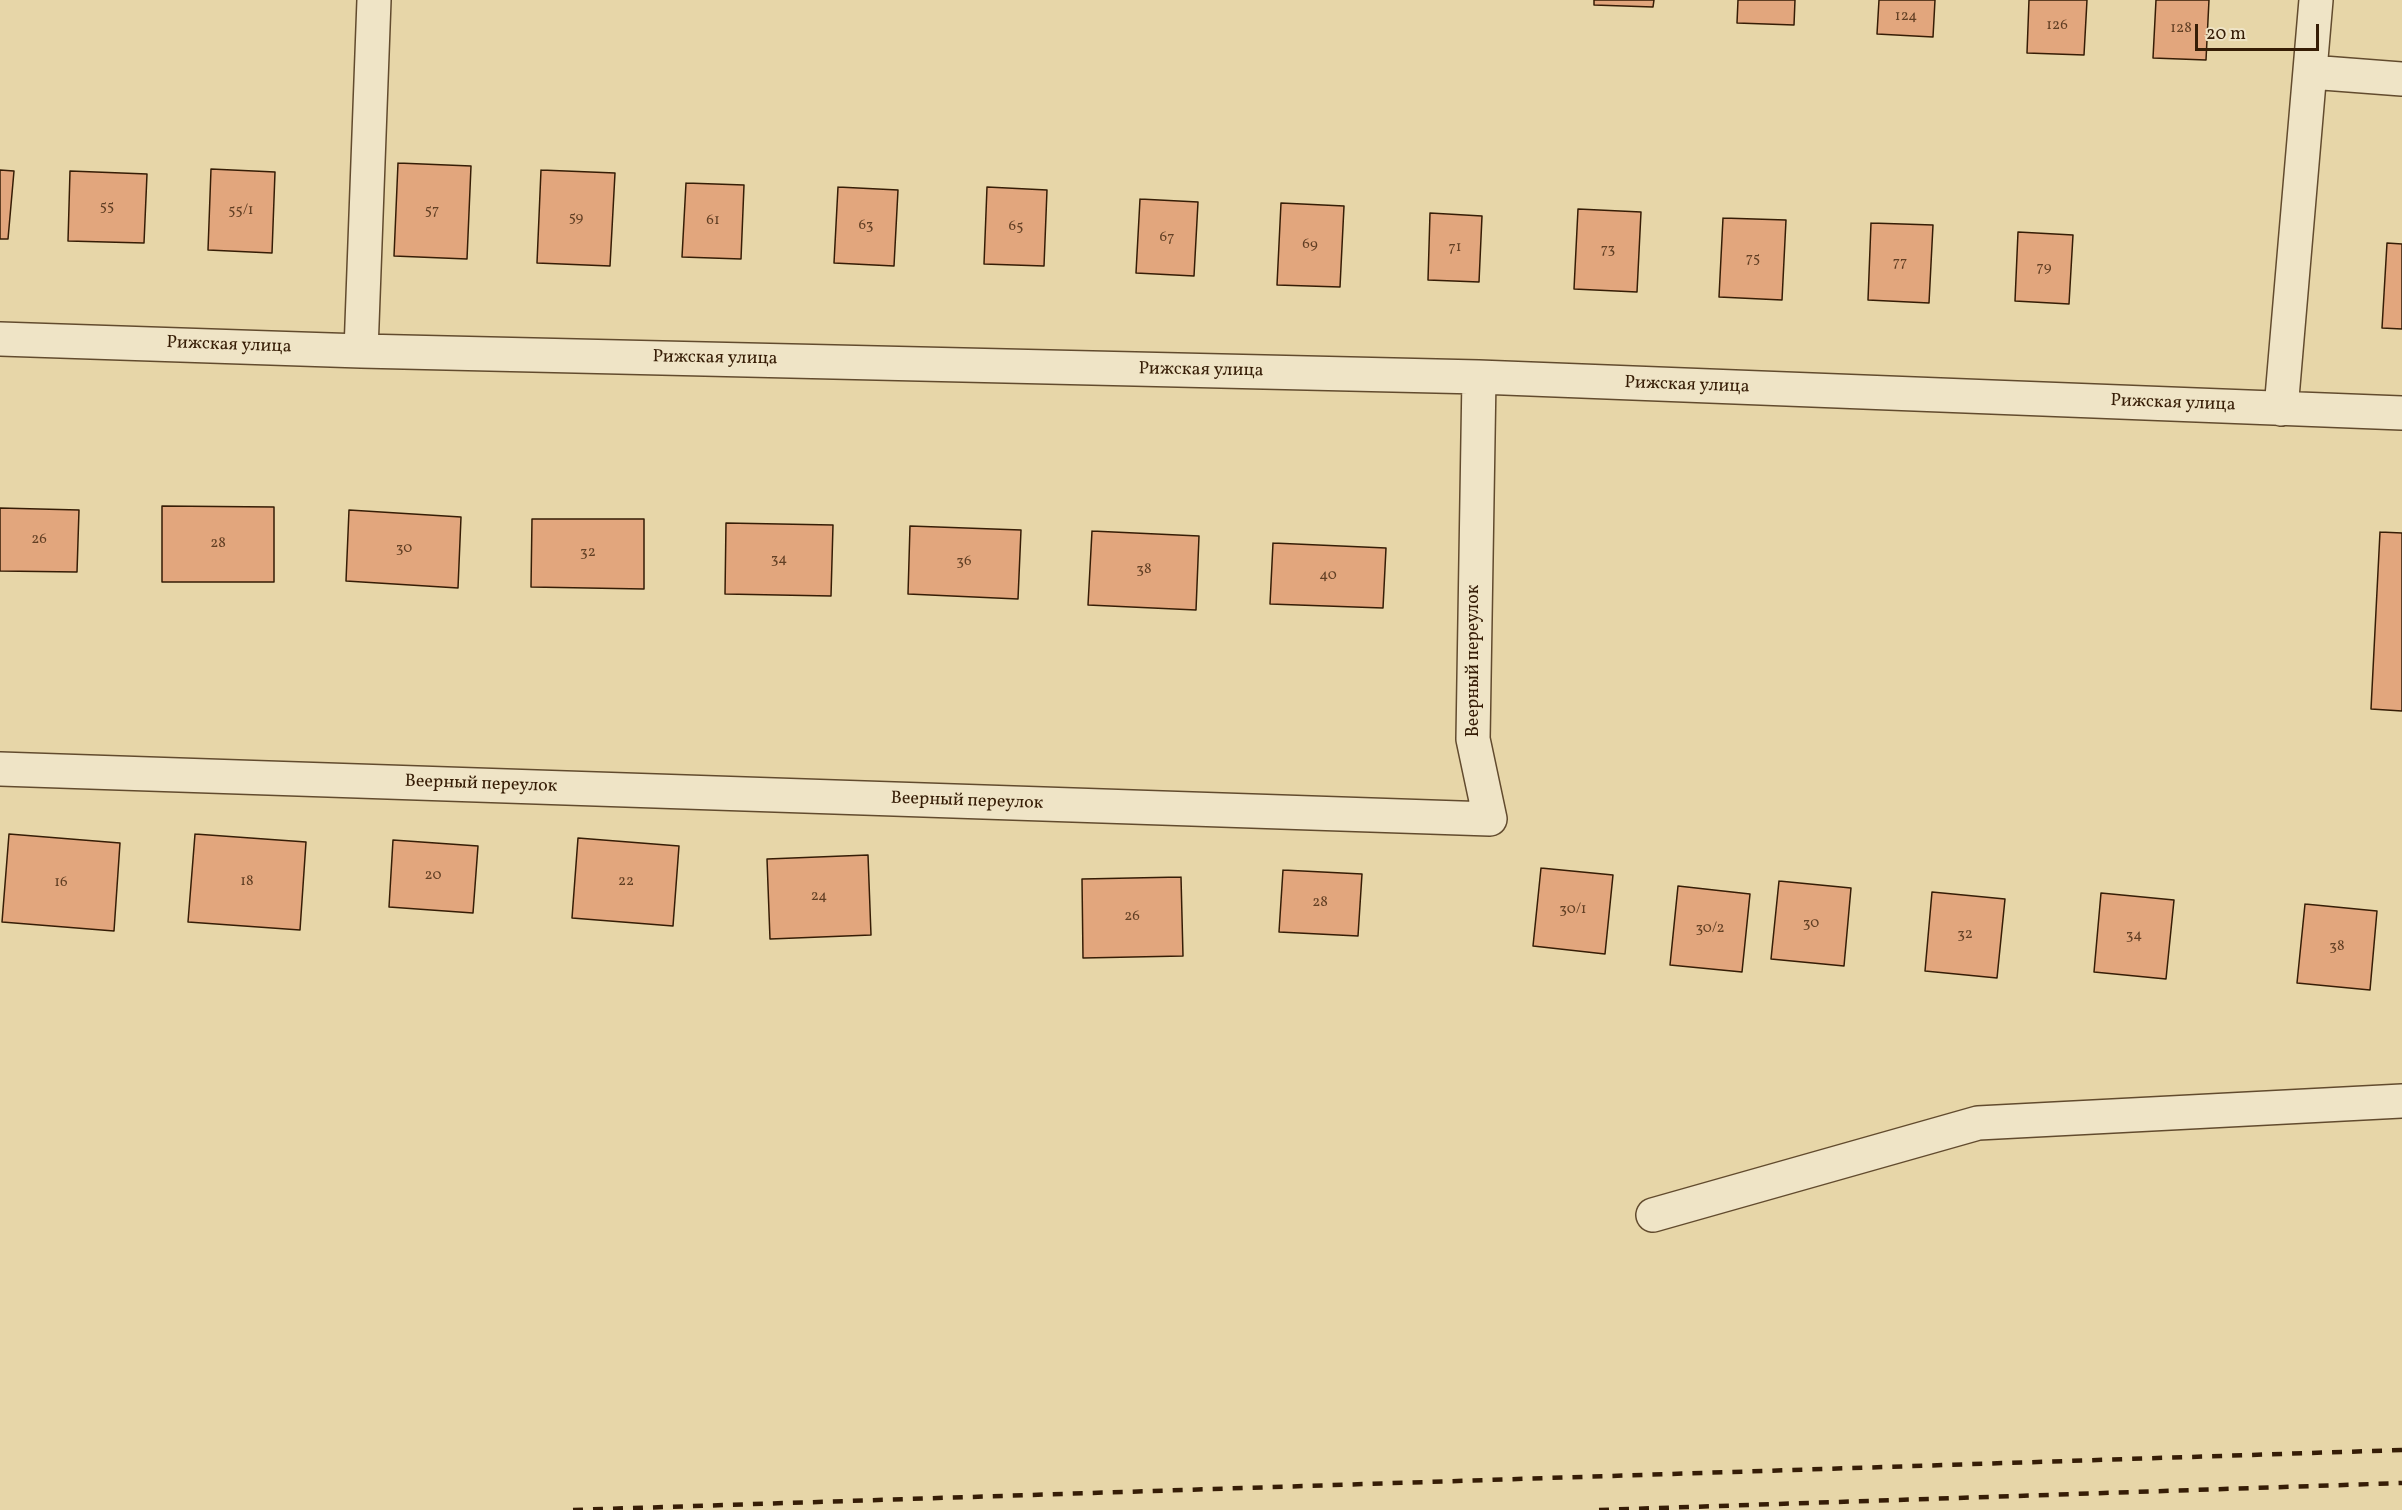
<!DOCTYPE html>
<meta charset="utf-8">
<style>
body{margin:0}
#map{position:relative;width:2402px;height:1510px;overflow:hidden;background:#e7d6a8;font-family:Vollkorn,serif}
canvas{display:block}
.scale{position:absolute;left:2195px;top:24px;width:124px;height:27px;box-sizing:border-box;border:3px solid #361d06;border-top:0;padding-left:8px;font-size:18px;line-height:21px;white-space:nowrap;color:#361d06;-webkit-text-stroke:4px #efe4c6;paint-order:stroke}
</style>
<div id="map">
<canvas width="2402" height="1510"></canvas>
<div class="scale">20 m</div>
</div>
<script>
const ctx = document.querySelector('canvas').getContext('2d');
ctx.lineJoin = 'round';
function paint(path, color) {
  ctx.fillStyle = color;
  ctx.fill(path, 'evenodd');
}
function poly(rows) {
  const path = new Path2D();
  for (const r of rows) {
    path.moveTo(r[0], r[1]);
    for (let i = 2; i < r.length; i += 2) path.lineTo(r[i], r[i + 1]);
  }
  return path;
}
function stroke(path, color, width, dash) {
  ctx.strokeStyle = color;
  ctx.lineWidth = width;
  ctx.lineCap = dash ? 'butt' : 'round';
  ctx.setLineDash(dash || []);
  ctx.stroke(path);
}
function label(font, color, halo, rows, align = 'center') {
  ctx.font = font + ' Vollkorn,serif';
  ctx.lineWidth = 4.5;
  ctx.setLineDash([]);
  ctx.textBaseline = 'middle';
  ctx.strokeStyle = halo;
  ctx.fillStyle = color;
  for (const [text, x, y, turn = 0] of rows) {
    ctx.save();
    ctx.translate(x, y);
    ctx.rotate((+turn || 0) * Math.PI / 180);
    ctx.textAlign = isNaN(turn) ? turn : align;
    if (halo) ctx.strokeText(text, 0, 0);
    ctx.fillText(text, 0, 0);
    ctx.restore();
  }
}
const building = poly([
 [1594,0,1654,0,1653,7,1594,5,1594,0],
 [1738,0,1795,0,1794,25,1737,23,1738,0],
 [1879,0,1935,0,1933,37,1877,34,1879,0],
 [2029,0,2087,0,2084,55,2027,53,2029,0],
 [2156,0,2209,0,2206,60,2153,58,2156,0],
 [398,163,471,166,467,259,394,256,398,163],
 [211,169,275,172,272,253,208,250,211,169],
 [0,170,14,171,8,239,0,239,0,170],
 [541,170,615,173,610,266,537,263,541,170],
 [70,171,147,174,144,243,68,241,70,171],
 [686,183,744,185,741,259,682,257,686,183],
 [838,187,898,190,894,266,834,263,838,187],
 [987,187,1047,190,1044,266,984,264,987,187],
 [1140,199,1198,202,1194,276,1136,273,1140,199],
 [1281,203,1344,206,1340,287,1277,285,1281,203],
 [1578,209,1641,212,1637,292,1574,289,1578,209],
 [1430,213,1482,216,1479,282,1428,280,1430,213],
 [1723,218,1786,220,1782,300,1719,297,1723,218],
 [1871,223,1933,225,1929,303,1868,300,1871,223],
 [2018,232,2073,235,2069,304,2015,301,2018,232],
 [2387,243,2402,244,2402,329,2382,328,2387,243],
 [162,506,274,507,274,582,162,582,162,506],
 [0,508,79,510,77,572,0,571,0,508],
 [349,510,461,517,458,588,346,581,349,510],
 [532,519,644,519,644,589,531,587,532,519],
 [726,523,833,525,831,596,725,594,726,523],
 [910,526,1021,530,1018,599,908,594,910,526],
 [1092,531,1199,536,1196,610,1088,605,1092,531],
 [2380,532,2402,533,2402,711,2371,709,2380,532],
 [1273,543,1386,548,1383,608,1270,604,1273,543],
 [9,834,120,843,114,931,2,922,9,834],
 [195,834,306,842,300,930,188,922,195,834],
 [578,838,679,846,673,926,572,918,578,838],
 [393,840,478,846,473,913,389,907,393,840],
 [868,855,871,935,770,939,767,859,868,855],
 [1541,868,1613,875,1605,954,1533,946,1541,868],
 [1283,870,1362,874,1358,936,1279,932,1283,870],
 [1181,877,1183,956,1083,958,1082,879,1181,877],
 [1779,881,1851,888,1844,966,1771,959,1779,881],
 [1678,886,1750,894,1742,972,1670,965,1678,886],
 [1932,892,2005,899,1997,978,1925,971,1932,892],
 [2101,893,2174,900,2166,979,2094,972,2101,893],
 [2305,904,2377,911,2370,990,2297,983,2305,904]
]);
paint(building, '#e2a67d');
stroke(building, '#361d06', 1.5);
const minor = poly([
 [2310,72,2402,79],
 [0,339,361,351,1479,377,2402,413],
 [361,351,374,0],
 [2281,409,2316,0],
 [0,769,1490,819,1473,739,1479,377],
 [1653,1215,1978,1123,2402,1101]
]);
stroke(minor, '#624b2e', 36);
stroke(minor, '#efe4c6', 33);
stroke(poly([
 [573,1510,2402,1450],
 [1599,1510,2402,1483]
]), '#361d06', 4.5, [10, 10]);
label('15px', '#613f24', null, [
 ["124",1906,17],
 ["126",2057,26],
 ["128",2181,29],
 ["55",107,207],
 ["55/1",241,211],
 ["57",432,211],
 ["59",576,218],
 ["61",713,221],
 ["63",866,226],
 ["65",1016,227],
 ["67",1167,238],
 ["69",1310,245],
 ["71",1455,248],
 ["73",1608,250],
 ["75",1753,259],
 ["77",1900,263],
 ["79",2044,268],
 ["26",39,540],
 ["28",218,544],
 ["30",404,549],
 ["32",588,553],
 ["34",779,560],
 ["36",964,562],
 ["38",1144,570],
 ["40",1328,576],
 ["20",433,876],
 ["18",247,882],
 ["22",626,882],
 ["16",61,883],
 ["24",819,897],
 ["28",1320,903],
 ["30/1",1573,910],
 ["26",1132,917],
 ["30",1811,924],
 ["30/2",1710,929],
 ["32",1965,935],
 ["34",2134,936],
 ["38",2337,947]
]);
label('18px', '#361d06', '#efe4c6', [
 ["Рижская улица",229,346,2],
 ["Рижская улица",715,359,1],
 ["Рижская улица",1201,371,1],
 ["Рижская улица",1687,386,2],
 ["Рижская улица",2173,404,2],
 ["Веерный переулок",1475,661,-90],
 ["Веерный переулок",481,785,2],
 ["Веерный переулок",967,802,2]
]);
</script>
